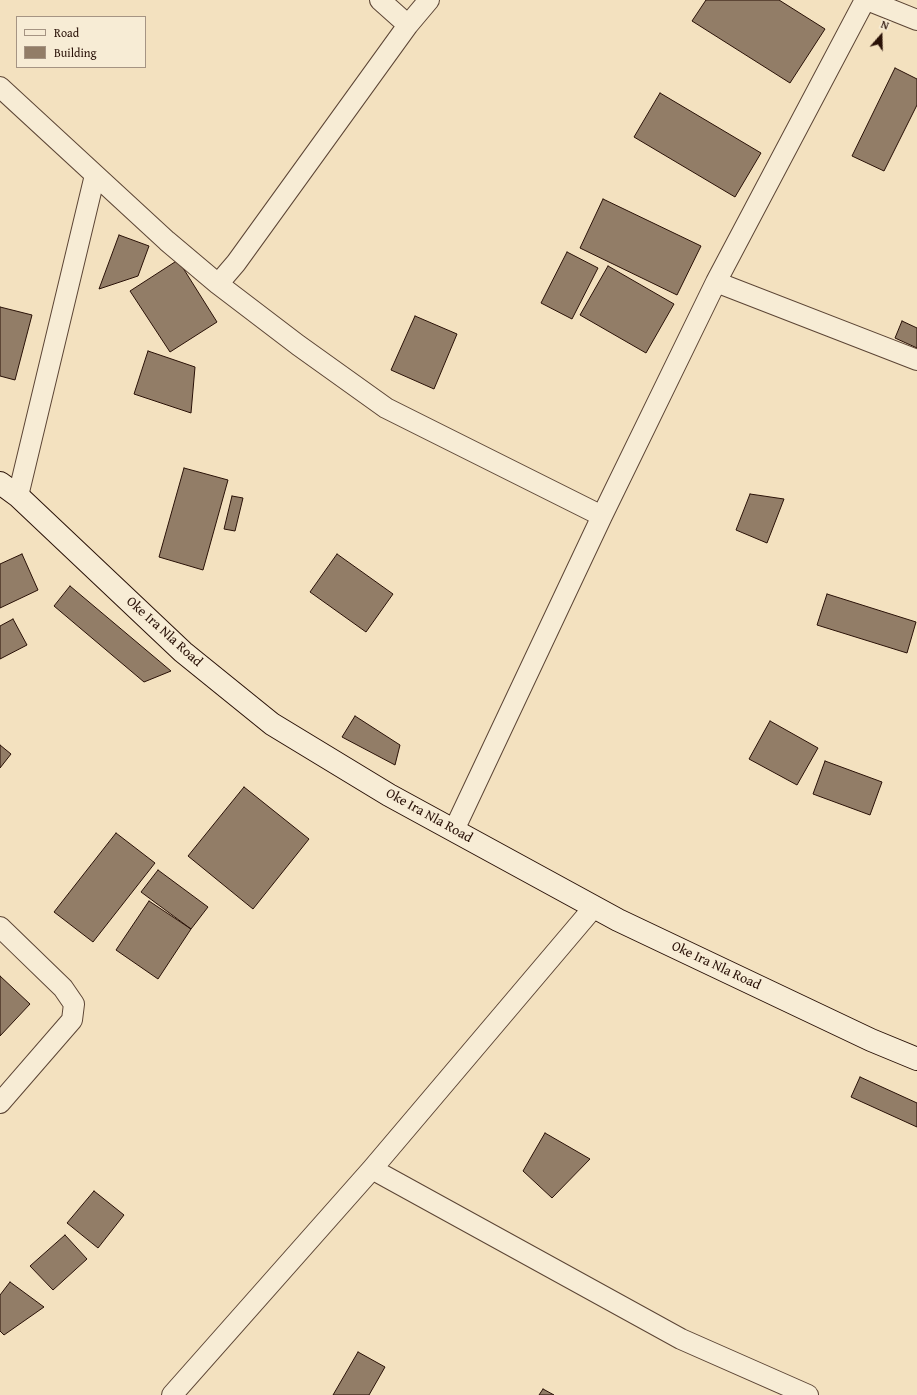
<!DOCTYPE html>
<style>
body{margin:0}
#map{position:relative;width:917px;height:1395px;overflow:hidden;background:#f3e1bf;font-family:"Gentium Book Plus",serif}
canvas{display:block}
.legend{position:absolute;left:16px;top:16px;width:130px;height:52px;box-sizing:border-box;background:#f7ecd5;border:1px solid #a59483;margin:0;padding:5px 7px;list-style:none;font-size:12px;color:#291107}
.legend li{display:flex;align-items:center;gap:8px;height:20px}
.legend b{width:20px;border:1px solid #a59483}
.north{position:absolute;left:861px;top:16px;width:40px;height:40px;-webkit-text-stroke:3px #f7ecd5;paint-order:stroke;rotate:20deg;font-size:11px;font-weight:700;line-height:16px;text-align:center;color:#291107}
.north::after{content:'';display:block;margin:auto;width:14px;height:18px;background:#291107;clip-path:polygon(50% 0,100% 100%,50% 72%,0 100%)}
</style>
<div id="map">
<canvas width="917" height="1395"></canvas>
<ul class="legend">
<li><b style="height:5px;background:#f7ecd5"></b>Road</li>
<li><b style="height:11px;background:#927d67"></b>Building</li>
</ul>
<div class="north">N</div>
</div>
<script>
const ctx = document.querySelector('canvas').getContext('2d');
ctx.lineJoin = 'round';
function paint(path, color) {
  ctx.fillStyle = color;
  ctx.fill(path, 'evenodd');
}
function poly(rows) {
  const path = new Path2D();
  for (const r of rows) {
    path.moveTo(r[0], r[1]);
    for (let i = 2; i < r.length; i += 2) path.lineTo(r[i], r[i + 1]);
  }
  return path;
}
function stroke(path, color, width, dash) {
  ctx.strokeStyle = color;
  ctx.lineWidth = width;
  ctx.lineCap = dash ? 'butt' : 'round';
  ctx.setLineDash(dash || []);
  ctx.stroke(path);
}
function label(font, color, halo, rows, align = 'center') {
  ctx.font = font + ' "Gentium Book Plus",serif';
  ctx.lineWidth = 3.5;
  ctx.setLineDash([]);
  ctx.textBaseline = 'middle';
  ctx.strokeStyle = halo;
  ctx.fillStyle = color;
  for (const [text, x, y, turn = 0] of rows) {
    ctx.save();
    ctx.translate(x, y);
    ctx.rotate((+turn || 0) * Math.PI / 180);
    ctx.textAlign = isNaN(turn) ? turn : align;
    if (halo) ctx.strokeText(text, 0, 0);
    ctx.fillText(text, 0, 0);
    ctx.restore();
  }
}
const building = poly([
 [706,0,779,0,825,29,790,83,692,21,706,0],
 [895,68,917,79,917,105,884,171,852,156,895,68],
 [660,93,761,153,735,197,634,137,660,93],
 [603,199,701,246,677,295,580,248,603,199],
 [119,235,149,246,138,276,99,289,119,235],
 [567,252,598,268,572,319,541,303,567,252],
 [178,260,217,322,170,352,130,291,178,260],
 [608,266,674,304,646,353,580,315,608,266],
 [0,307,32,315,15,380,0,376,0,307],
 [415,316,457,334,434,389,391,370,415,316],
 [902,321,917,328,917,348,895,338,902,321],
 [148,351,195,367,191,413,134,394,148,351],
 [184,468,228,480,203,570,159,557,184,468],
 [750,494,784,499,767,543,736,530,750,494],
 [232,496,243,498,235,531,224,529,232,496],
 [22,554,38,590,0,608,0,564,22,554],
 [337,554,393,594,366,632,310,592,337,554],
 [70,586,171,671,144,682,54,606,70,586],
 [827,594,916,622,907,653,817,625,827,594],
 [13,619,27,645,0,659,0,626,13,619],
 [355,716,400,745,395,765,342,737,355,716],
 [770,721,818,748,797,785,749,759,770,721],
 [0,745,11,754,0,768,0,745],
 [825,761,882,782,870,815,813,794,825,761],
 [244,787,309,839,253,909,188,856,244,787],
 [116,833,155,863,93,942,54,912,116,833],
 [158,870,208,907,191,929,141,892,158,870],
 [149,901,191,929,158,979,116,950,149,901],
 [0,976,30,1004,0,1036,0,976],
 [860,1077,917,1103,917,1127,851,1097,860,1077],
 [545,1133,590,1159,552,1198,523,1171,545,1133],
 [94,1191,124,1215,98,1248,67,1223,94,1191],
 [65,1235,87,1259,53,1290,30,1266,65,1235],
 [10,1282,44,1307,4,1335,0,1331,0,1295,10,1282],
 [358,1352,385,1367,369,1395,333,1395,358,1352],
 [543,1389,554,1395,539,1395,543,1389]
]);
paint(building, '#927d67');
stroke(building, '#291107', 1);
const street = poly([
 [380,0,408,25],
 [867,0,917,20],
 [0,87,167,241,218,284,298,345,386,408,602,516],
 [716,282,917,360],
 [218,284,236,263,408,25,429,0],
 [18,496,95,175],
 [454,830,602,516,716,282,865,0],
 [0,927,63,988,74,1004,72,1020,0,1103],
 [372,1169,681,1339,808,1395],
 [172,1395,372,1169,594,907]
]);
const secondary = poly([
 [0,483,18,496,183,652,272,724,389,795,618,920,871,1040,917,1059]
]);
stroke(street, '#5c4535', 22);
stroke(secondary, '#291107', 24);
stroke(street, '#f7ecd5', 20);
stroke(secondary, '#f7ecd5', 22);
label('14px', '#291107', '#f7ecd5', [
 ["Oke Ira Nla Road",164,632,42],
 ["Oke Ira Nla Road",429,816,29],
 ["Oke Ira Nla Road",716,966,25]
]);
</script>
